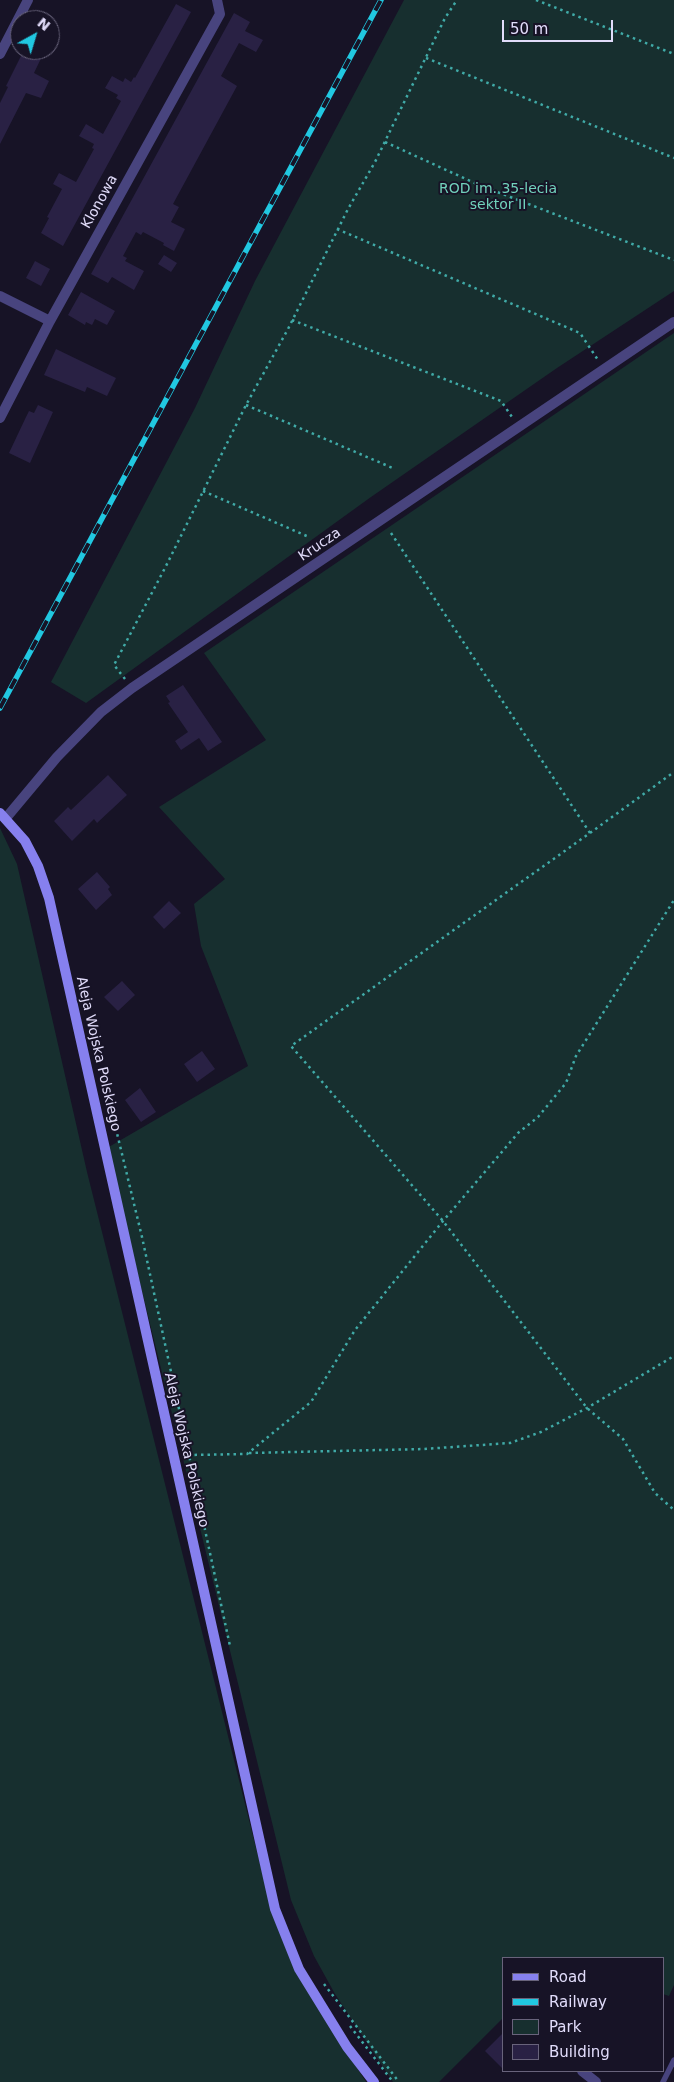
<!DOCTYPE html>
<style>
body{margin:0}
#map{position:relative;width:674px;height:2082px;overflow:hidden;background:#171326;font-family:"DejaVu Sans",sans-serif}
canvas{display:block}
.legend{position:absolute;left:502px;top:1957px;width:162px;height:115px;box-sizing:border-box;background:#171326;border:1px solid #68637b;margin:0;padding:6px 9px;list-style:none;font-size:15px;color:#e1dcfa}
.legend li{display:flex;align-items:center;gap:10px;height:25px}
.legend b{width:25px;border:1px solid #68637b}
.north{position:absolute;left:10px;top:10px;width:50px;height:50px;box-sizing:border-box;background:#171326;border:1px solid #68637b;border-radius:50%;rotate:39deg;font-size:14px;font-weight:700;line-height:20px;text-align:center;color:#e1dcfa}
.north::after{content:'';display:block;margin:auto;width:18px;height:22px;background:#21c8e1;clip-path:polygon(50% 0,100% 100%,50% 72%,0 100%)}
.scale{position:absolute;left:502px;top:20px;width:111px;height:22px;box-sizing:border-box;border:2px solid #e1dcfa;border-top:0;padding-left:6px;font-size:15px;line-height:18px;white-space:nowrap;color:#e1dcfa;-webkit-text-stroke:4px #171326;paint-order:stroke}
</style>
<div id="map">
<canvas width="674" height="2082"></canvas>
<ul class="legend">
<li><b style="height:6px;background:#8680ee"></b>Road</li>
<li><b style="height:6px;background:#21c8e1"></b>Railway</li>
<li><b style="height:14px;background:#172f2f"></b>Park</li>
<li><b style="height:14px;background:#292144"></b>Building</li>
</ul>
<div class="north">N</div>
<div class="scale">50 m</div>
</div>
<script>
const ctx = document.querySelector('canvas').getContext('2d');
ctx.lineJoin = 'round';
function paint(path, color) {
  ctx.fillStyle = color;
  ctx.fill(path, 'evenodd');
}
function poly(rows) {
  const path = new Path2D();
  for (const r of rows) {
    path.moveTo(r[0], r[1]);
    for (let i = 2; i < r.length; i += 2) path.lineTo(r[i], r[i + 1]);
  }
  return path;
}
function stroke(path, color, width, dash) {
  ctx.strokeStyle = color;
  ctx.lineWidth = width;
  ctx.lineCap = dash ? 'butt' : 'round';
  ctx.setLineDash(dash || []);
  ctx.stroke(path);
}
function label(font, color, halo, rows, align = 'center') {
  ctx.font = font + ' "DejaVu Sans",sans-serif';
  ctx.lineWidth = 4;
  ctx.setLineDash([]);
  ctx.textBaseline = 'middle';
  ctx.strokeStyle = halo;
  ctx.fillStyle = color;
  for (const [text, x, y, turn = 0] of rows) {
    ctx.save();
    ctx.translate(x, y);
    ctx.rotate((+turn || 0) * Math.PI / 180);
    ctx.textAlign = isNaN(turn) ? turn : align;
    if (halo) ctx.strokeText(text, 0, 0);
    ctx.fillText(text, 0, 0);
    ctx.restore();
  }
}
paint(poly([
 [404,0,674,0,674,291,557,368,371,497,86,703,51,682,195,408,255,281],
 [674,333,674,1985,669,1996,663,1994,663,1958,503,1958,503,2018,439,2082,393,2082,335,1994,314,1956,291,1900,107,1148,248,1066,201,946,194,904,225,879,159,807,266,740,204,653],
 [0,828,17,864,87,1172,269,1900,295,1971,366,2082,0,2082]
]), '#172f2f');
paint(poly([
 [176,4,191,12,63,246,41,233,49,218,47,217,62,189,53,184,59,173,76,182,94,149,92,148,94,144,79,136,86,124,103,134,121,101,116,98,118,95,105,88,112,76,123,82,125,78,131,82,134,77,135,78],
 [234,13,250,22,245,31,263,40,256,52,239,43,221,76,237,86,173,204,179,207,171,222,185,229,174,251,163,245,164,243,143,232,141,235,136,232,123,256,127,258,125,261,144,271,134,290,112,277,108,283,91,274],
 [24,50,45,50,34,73,49,81,41,98,26,93,0,144,0,103,8,87,6,86],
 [164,255,177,263,171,272,158,264],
 [35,261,50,269,41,286,26,278],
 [81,292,115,311,107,325,95,319,92,325,86,322,85,325,68,315],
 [56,349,116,378,107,396,87,387,85,392,44,375],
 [38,405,53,412,30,463,9,453,26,417,29,411,34,413],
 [183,685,222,742,208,751,199,738,181,750,175,741,188,732,168,703,170,702,166,696],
 [108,775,127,795,97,823,94,819,72,841,54,821,68,807,71,810],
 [97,872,110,887,108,889,112,895,96,910,78,889],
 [169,901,181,913,164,929,153,917],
 [122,981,135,995,118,1011,104,997],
 [202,1051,215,1069,197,1082,184,1064],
 [140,1088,156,1112,141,1122,125,1100],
 [503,2033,503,2069,485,2051]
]), '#292144');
stroke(poly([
 [536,0,674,54],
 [426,58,674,158],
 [385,142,479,185,674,260],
 [337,229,580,333,598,360],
 [292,320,501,401,512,417],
 [246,405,395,469],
 [203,491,309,537],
 [391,533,590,833,291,1046,443,1221,587,1408,623,1439,655,1493,674,1510],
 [125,679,114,665,166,566,246,405,288,329,348,209,375,162,445,18,457,0],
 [590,833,674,772],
 [102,1071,142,1237,230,1646],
 [249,1453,424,1449,510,1443,541,1432,587,1408,674,1356],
 [188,1455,247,1454,311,1402,355,1330,443,1221,518,1133,538,1117,566,1083,576,1056,674,900],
 [324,1984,399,2082],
 [350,2026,393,2082]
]), '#40aaa7', 2.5, [2.5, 4]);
stroke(poly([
 [663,2082,674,2060]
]), '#48447e', 5.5);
stroke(poly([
 [0,54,28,0],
 [0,296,50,321],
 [0,418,50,321,220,14,217,0],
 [6,818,57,757,101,712,132,688,674,322],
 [582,2071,596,2082]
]), '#48447e', 10);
stroke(poly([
 [0,813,25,841,38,866,49,898,275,1909,299,1969,347,2047,374,2082]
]), '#8680ee', 10);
const rail = poly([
 [0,708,381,0]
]);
stroke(rail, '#21c8e1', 5.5);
stroke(rail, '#171326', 4, [11]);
label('14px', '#71d2bc', '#171326', [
 ["ROD im. 35-lecia",498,189],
 ["sektor II",498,205]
]);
label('14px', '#e1dcfa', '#171326', [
 ["Klonowa",100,202,-61],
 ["Krucza",320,545,-34],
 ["Aleja Wojska Polskiego",98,1054,77],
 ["Aleja Wojska Polskiego",186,1450,77]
]);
</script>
